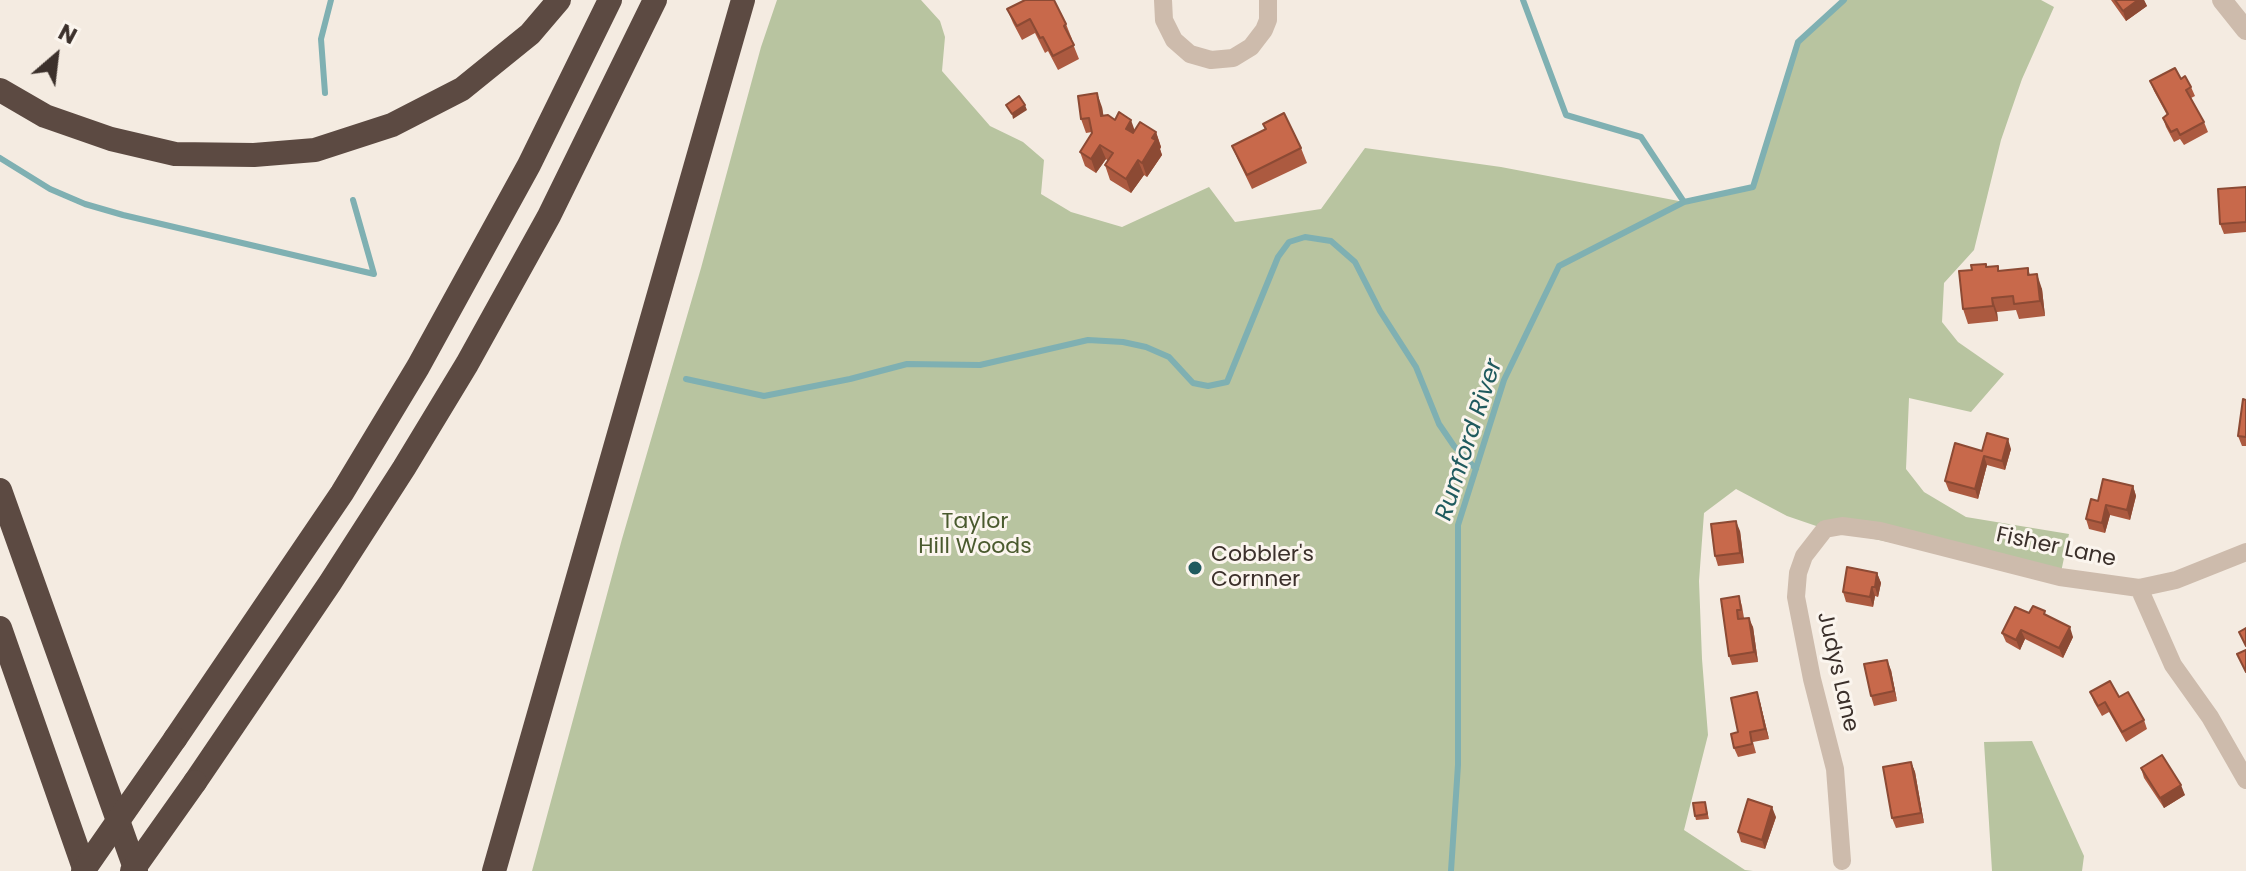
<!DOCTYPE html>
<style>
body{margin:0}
#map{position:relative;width:2246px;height:871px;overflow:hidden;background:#f4ebe1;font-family:Poppins,sans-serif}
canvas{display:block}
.north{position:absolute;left:16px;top:16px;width:80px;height:80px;-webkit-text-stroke:6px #fbf5ee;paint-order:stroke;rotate:28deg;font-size:22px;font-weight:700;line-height:32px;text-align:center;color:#3b302b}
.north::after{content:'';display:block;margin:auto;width:28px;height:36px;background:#3b302b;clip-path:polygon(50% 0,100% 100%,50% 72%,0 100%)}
</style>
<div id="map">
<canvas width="2246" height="871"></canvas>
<div class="north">N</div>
</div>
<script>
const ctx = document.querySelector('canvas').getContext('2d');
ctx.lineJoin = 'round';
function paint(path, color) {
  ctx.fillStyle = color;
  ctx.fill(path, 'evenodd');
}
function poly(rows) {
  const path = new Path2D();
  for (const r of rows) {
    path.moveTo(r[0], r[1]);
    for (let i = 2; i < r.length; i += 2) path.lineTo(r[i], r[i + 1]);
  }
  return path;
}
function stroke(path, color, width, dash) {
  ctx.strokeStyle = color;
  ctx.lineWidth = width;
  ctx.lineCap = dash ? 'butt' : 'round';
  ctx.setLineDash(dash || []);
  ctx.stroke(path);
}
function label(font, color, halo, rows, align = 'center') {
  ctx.font = font + ' Poppins,sans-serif';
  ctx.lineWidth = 6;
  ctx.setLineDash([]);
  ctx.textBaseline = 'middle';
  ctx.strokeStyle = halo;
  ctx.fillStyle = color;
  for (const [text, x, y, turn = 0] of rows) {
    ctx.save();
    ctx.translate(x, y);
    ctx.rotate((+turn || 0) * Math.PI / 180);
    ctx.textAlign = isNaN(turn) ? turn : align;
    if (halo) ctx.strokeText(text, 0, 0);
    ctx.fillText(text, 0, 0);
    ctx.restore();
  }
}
paint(poly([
 [777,0,921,0,940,21,945,37,942,71,990,126,1023,142,1044,160,1041,194,1071,212,1122,227,1209,187,1235,222,1321,209,1365,148,1501,167,1684,202,1752,187,1798,42,1844,0,2041,0,2054,7,2022,79,2001,140,1974,250,1944,283,1942,322,1958,342,2004,374,1971,412,1909,398,1906,469,1924,492,1966,517,2069,534,2060,577,1825,529,1787,516,1736,489,1704,513,1699,581,1702,659,1708,735,1684,830,1745,870,1753,871,532,871,622,539,701,268,761,47],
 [2032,741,2084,856,2082,871,1992,871,1984,742]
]), '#b8c4a0');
stroke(poly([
 [1523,0,1566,115,1641,137,1684,202],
 [325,93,321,39,331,0],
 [0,158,50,189,85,204,123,215,374,274,353,200],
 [686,379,764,396,850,379,907,364,980,365,1088,340,1123,342,1146,347,1169,357,1193,383,1208,386,1227,382,1278,257,1289,242,1305,237,1331,241,1355,262,1380,311,1416,367,1439,424,1454,446,1476,469],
 [1451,871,1458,765,1458,525,1504,380,1559,266,1684,202,1753,187,1798,42,1844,0]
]), '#7fb0b2', 6);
stroke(poly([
 [1163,0,1164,20,1174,40,1190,54,1211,60,1233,58,1251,47,1264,30,1268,20,1268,0],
 [2139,588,2173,665,2210,717,2246,780],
 [1842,861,1835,769,1812,679,1796,597,1798,573,1804,556,1825,529,1842,526,1880,531,2060,577,2139,588,2176,580,2246,552]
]), '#cdbbac', 18);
stroke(poly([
 [2222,0,2246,30]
]), '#cdbbac', 20);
stroke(poly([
 [0,90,45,116,111,139,175,154,254,155,315,150,392,125,462,89,530,34,559,0],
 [0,490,136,871],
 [0,628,85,871],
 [175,739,342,493,418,367,529,165,610,0],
 [195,782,330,583,404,468,467,364,549,216,655,0],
 [494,871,743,0]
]), '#5c4a42', 24);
stroke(poly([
 [83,871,175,739],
 [132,871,195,782]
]), '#5c4a42', 24);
paint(poly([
 [2111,0,2144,0,2147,6,2126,21],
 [1007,9,1066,24,1072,39,1071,39,1079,59,1058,70,1048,51,1045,53,1035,33,1022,40,1013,23],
 [2181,79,2191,87,2195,96,2191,98,2204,122,2208,132,2184,145,2180,139,2174,142,2166,127,2163,118,2167,115,2154,91,2150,81],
 [1102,107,1103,116,1135,130,1156,132,1161,147,1160,149,1162,155,1147,177,1144,175,1131,193,1110,180,1105,165,1108,161,1106,159,1096,173,1085,166,1080,152,1092,132,1086,133,1081,119],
 [1263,124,1301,148,1307,163,1252,189,1238,160,1232,146,1265,130],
 [2246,187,2246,232,2224,234,2220,224],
 [1987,267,2000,271,2028,268,2030,275,2042,289,2045,316,2019,319,2016,310,1997,312,1998,321,1968,324,1963,309,1972,270],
 [2246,400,2246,446,2242,446,2238,436],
 [2011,449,2005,470,1987,465,1978,499,1949,491,1945,481,1982,451],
 [2133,486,2136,496,2130,520,2110,515,2105,533,2089,529,2086,519,2098,501],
 [1740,531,1744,563,1718,566,1715,556],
 [1877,573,1881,583,1878,597,1875,596,1873,607,1846,602,1843,592],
 [1739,596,1742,606,1744,618,1753,627,1758,662,1732,665,1729,656],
 [2029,613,2073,637,2063,658,2025,639,2020,650,2006,642,2002,633],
 [1891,670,1897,701,1874,706,1871,696],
 [2090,692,2144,720,2147,729,2126,742,2109,712,2102,716,2094,702],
 [1760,702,1769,739,1753,742,1756,753,1738,757,1734,748,1738,732],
 [1911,762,1915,772,1924,823,1896,828,1892,818],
 [2141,768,2185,795,2164,808,2144,778],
 [1705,802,1709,819,1696,820,1695,816],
 [1776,817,1765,849,1741,842,1738,832]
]), '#ac5a40');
paint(poly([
 [2138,0,2144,0,2147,6,2126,21,2123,11],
 [1097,93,1102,107,1106,130,1101,116],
 [1025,105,1027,110,1013,119,1012,114],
 [1131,120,1136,134,1131,143,1126,129],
 [1156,132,1161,147,1160,149,1162,155,1147,177,1142,163],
 [1100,145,1106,159,1096,173,1091,159],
 [1138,160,1144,175,1131,193,1126,179],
 [2037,274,2042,289,2045,316,2040,301],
 [1992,298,1997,312,1998,321,1993,306],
 [2008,439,2011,449,2005,470,2002,461],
 [1984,456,1987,465,1978,499,1975,489],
 [2133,486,2136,496,2130,520,2127,510],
 [2106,505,2110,515,2105,533,2102,523],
 [1736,521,1740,531,1744,563,1740,553],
 [1877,573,1881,583,1878,597,1875,587],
 [1872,587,1875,596,1873,607,1870,597],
 [1749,618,1753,627,1758,662,1754,652],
 [2070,627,2073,637,2063,658,2059,648],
 [2021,630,2025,639,2020,650,2016,640],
 [1887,660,1891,670,1897,701,1894,691],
 [1757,692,1760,702,1769,739,1765,729],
 [1911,762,1915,772,1924,823,1921,813],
 [2181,785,2185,795,2164,808,2160,798],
 [1772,807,1776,817,1765,849,1762,840]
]), '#8c4a34');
const building = poly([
 [1025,0,1054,0,1066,24,1064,26,1074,45,1053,56,1043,37,1040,38,1030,19,1017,26,1007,9,1025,0],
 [2115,0,2138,0,2123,11,2115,0],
 [2175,68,2181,79,2185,76,2191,87,2186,90,2204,122,2180,135,2177,129,2171,132,2163,118,2168,114,2150,81,2175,68],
 [1097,93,1101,116,1108,115,1115,120,1119,112,1131,120,1126,129,1133,133,1140,122,1156,132,1152,138,1156,140,1142,163,1138,160,1126,179,1105,165,1113,153,1100,145,1091,159,1080,152,1092,133,1089,118,1081,119,1078,96,1097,93],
 [1019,96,1025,105,1012,114,1006,105,1019,96],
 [1284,113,1301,148,1247,175,1232,146,1266,129,1263,124,1284,113],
 [2246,187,2246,222,2220,224,2218,189,2246,187],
 [1986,264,1986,267,1998,266,1998,271,2028,268,2028,275,2037,274,2040,301,2014,304,2013,296,1992,298,1993,306,1963,309,1959,271,1972,270,1971,265,1986,264],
 [2243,399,2246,400,2246,437,2238,436,2243,399],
 [1987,433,2008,439,2002,461,1984,456,1975,489,1945,481,1955,443,1982,451,1987,433],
 [2103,479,2133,486,2127,510,2106,505,2102,523,2086,519,2091,499,2098,501,2103,479],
 [1736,521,1740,553,1715,556,1711,524,1736,521],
 [1847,567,1877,573,1875,587,1872,587,1870,597,1843,592,1847,567],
 [1739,596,1741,610,1737,610,1738,619,1749,618,1754,652,1729,656,1721,599,1739,596],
 [2033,606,2045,611,2044,614,2070,627,2059,648,2021,630,2016,640,2002,633,2015,607,2029,613,2033,606],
 [2246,628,2246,646,2239,632,2246,628],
 [2246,650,2246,672,2237,654,2246,650],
 [1887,660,1894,691,1871,696,1864,664,1887,660],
 [2110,681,2119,697,2128,692,2144,720,2122,732,2105,702,2098,706,2090,692,2110,681],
 [1757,692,1765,729,1750,732,1752,744,1734,748,1731,734,1738,732,1731,698,1757,692],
 [2162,755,2181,785,2160,798,2141,768,2162,755],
 [1911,762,1921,813,1892,818,1883,767,1911,762],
 [1748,799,1772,807,1762,840,1738,832,1748,799],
 [1705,802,1707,814,1695,816,1693,803,1705,802]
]);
paint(building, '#c8694b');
stroke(building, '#8c4a34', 2);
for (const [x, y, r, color] of [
 [1195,568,8,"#1f5a5e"]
]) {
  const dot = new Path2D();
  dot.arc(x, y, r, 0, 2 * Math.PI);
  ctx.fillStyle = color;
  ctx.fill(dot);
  stroke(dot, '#fbf5ee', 3);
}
label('22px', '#4a5a2e', '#fbf5ee', [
 ["Taylor",975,522],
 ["Hill Woods",975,547]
]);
label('22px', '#3b302b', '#fbf5ee', [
 ["Fisher Lane",2056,548,12],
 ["Judys Lane",1837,672,77]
]);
label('22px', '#3b302b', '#fbf5ee', [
 ["Cobbler's",1211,555],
 ["Cornner",1211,580]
], 'left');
label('italic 24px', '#1f5a5e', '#fbf5ee', [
 ["Rumford River",1470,440,-72]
]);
</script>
